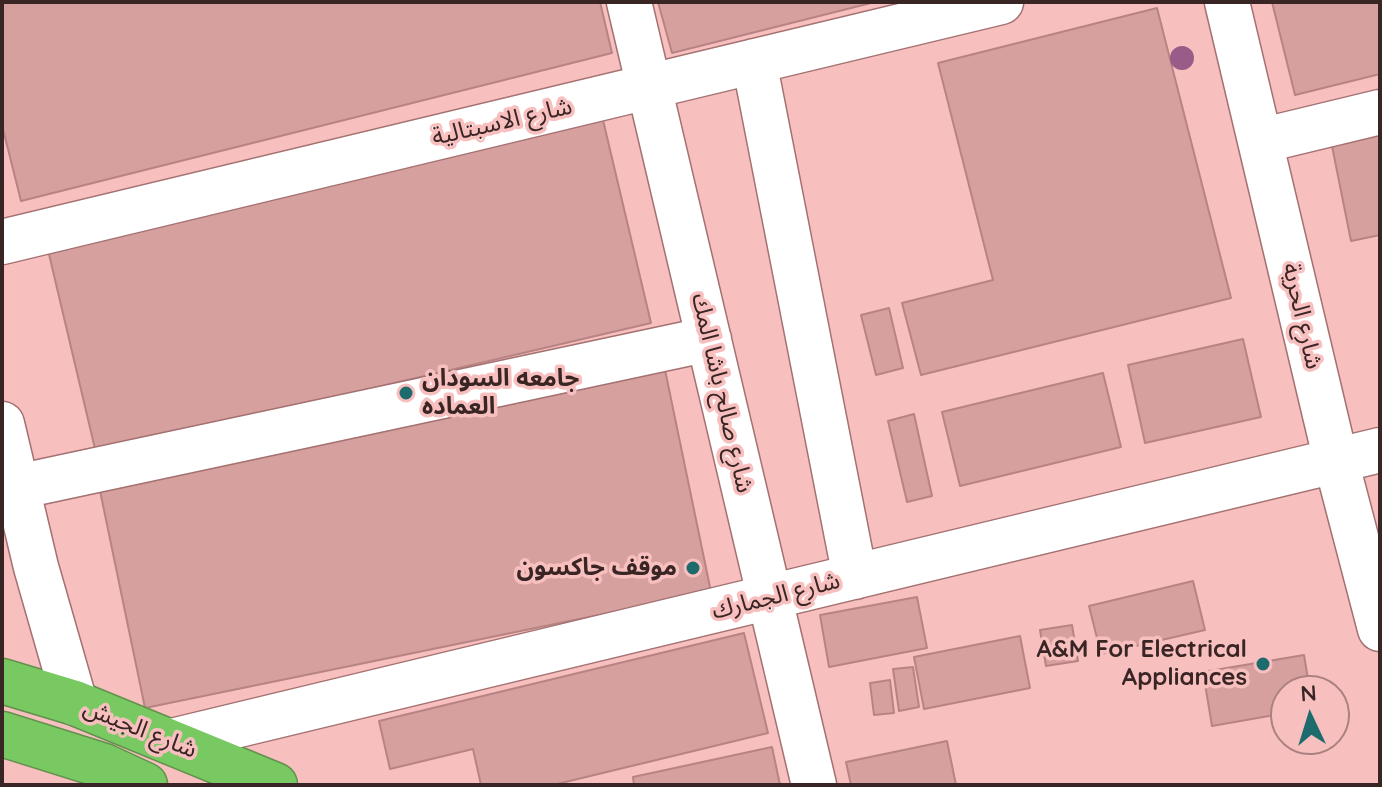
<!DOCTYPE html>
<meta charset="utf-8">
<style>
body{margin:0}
#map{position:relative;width:1382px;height:787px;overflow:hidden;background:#f8bfbf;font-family:Quicksand,sans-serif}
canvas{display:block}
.frame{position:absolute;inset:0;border:4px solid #3a2525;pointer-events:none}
.north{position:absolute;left:1270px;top:675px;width:80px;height:80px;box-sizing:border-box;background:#f8bfbf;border:2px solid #ac8181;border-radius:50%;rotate:356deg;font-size:22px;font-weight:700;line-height:32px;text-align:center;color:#3a2525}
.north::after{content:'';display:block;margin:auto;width:28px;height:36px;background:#1e6b6e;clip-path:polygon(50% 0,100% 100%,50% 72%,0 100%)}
</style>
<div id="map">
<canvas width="1382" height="787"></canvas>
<div class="frame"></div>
<div class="north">N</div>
</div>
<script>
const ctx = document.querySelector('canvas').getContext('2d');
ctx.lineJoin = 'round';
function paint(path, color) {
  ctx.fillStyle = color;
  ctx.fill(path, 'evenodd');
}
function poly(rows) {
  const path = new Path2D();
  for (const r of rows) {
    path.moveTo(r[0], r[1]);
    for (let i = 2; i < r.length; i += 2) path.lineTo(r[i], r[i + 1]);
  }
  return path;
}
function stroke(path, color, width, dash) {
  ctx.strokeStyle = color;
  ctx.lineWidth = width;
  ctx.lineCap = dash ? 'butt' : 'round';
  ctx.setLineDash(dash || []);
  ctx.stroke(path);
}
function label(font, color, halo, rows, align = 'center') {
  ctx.font = font + ' Quicksand,"Noto Sans Arabic",sans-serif';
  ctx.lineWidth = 7;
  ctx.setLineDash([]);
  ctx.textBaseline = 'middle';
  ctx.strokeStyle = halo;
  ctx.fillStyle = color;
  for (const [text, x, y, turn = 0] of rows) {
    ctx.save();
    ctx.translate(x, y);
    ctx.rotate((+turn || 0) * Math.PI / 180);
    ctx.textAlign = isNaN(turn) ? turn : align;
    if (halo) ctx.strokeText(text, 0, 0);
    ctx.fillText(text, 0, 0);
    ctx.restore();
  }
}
const building = poly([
 [2,2,600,2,612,53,21,201,2,125,2,2],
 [658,2,875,2,672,53,658,2],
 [1272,2,1380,2,1380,74,1295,95,1272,2],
 [1157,8,1231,298,921,375,902,303,993,280,938,63,1157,8],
 [1380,116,1380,235,1351,241,1328,126,1380,116],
 [603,120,651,323,96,453,48,250,603,120],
 [889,308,903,368,876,375,861,315,889,308],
 [1243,339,1261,417,1145,443,1128,365,1243,339],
 [664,365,711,592,145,708,98,481,664,365],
 [1103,373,1121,447,960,486,942,412,1103,373],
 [914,414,932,496,907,502,888,421,914,414],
 [1193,581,1205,630,1101,654,1089,606,1193,581],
 [917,597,927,648,829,667,820,615,917,597],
 [1072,625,1078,661,1046,666,1040,630,1072,625],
 [744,633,768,733,553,785,481,785,473,749,390,769,379,721,744,633],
 [1020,636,1030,688,924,709,914,657,1020,636],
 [1304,655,1310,691,1286,691,1286,713,1212,726,1203,672,1304,655],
 [913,667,919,707,899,711,893,669,913,667],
 [890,680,894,713,874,715,870,683,890,680],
 [947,741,956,785,851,785,846,762,947,741],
 [772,747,780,785,634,785,633,777,772,747]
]);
paint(building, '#d6a09f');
stroke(building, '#b88483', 2);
const minor = poly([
 [629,2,814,785],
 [1227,2,1336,461,1380,629],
 [754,61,855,577],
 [1260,141,1380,112],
 [2,242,1001,2],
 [2,424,36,567,75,703],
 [17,487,709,339],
 [172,741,1380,450]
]);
const highway = poly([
 [2,681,75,703,275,785],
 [2,734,104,766,145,785]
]);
stroke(minor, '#a47171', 47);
stroke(highway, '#63904d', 47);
stroke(minor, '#fff', 44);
stroke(highway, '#79c963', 44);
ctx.fillStyle = '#995b87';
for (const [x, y] of [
 [1182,58]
]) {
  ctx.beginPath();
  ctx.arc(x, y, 12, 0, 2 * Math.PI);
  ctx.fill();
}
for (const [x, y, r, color] of [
 [406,393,8,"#1e6b6e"],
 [693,568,8,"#1e6b6e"],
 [1263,664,8,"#1e6b6e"]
]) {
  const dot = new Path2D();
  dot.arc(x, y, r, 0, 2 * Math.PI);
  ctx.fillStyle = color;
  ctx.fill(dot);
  stroke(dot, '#f8bfbf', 3);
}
label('24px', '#3a2525', '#f8bfbf', [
 ["شارع الاسبتالية",502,122,-13],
 ["شارع الحرية",1302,316,77],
 ["شارع صالح باشا المك",722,393,77],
 ["شارع الجمارك",776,596,-14],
 ["شارع الجيش",140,729,22]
]);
label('bold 24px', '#3a2525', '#f8bfbf', [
 ["جامعه السودان",422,379,"left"],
 ["العماده",422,407,"left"],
 ["موقف جاكسون",677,568],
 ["A&M For Electrical",1247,650],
 ["Appliances",1247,678]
], 'right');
</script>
